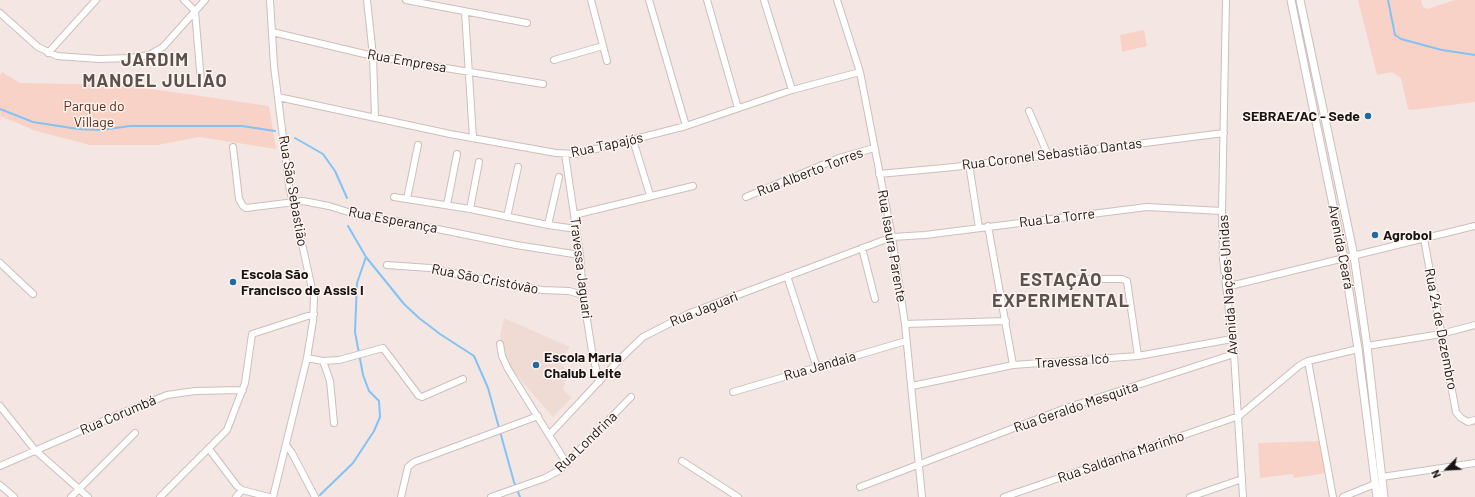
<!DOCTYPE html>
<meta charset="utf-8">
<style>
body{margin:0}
#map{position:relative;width:1475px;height:497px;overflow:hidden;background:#f4e7e3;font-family:Barlow,sans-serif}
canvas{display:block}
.north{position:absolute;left:1427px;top:449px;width:40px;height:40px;-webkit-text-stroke:3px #fff5f1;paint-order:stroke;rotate:246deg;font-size:11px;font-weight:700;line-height:16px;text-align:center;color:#191413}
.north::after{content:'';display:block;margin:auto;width:14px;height:18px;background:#191413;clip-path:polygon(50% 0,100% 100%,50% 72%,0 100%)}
</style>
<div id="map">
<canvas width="1475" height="497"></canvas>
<div class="north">N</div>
</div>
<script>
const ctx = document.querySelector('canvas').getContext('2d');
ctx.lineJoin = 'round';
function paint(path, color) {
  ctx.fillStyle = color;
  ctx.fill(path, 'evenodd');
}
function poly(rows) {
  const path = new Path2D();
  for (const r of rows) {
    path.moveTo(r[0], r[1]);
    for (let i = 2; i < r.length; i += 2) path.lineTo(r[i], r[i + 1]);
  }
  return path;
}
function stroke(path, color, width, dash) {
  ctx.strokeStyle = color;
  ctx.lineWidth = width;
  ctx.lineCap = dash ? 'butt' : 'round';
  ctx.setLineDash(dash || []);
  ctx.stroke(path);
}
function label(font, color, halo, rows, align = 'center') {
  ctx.font = font + ' Barlow,sans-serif';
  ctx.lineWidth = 3;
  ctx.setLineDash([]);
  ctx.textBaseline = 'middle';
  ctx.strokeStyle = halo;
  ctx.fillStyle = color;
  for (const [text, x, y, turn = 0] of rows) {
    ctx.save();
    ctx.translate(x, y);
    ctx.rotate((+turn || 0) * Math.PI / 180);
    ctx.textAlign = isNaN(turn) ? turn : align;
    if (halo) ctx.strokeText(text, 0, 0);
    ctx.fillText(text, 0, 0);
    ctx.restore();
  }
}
paint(poly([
 [504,318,570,347,559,361,568,373,563,389,572,398,553,417,511,369,500,336]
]), '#f0dbd4');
paint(poly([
 [1358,0,1421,0,1423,7,1427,9,1455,0,1475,0,1475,102,1411,110,1408,109,1401,78,1392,72,1377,75],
 [1144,30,1147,46,1122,52,1120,35],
 [2,72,20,83,125,85,269,106,276,149,199,137,158,145,90,145,36,131,0,116,0,75],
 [1322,441,1327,473,1294,478,1293,474,1260,478,1258,443]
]), '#f8d2c6');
stroke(poly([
 [1388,0,1395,35,1401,39,1442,50,1475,55],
 [0,109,33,122,78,129,101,130,130,126,242,126,275,131],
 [295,138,323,154,335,171,347,198],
 [348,226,366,257,404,304,419,318,440,334,474,356,488,388,514,482,520,497],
 [320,495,353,463,374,431,380,417,379,401,369,391,363,375,355,332,357,283,366,257]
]), '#82c3f6', 2);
const minor = poly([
 [184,0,195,11,201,82],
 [270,0,274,66,289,185,314,298,313,321,307,358,273,497],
 [367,0,373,56,375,118],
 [406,0,527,23],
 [591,0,607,61],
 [649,0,686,126],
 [707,0,738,108],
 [764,0,792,90],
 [837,0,860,72,892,237,905,324,922,497],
 [1226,0,1222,211,1223,259,1234,354,1243,497],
 [465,12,473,138],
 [0,13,38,47,57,56,99,59,130,58,149,55,163,47,205,0],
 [272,32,373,56,543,84],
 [48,53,96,0],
 [554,60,603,46],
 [278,97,450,134,556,153,576,154,686,126,792,90,860,72],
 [1029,111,1048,155],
 [633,140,650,195],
 [233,147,239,199,243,206,246,208,303,201,329,206,361,216,403,222,516,245,580,255],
 [565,154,580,255,583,295,592,351,599,382],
 [969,164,979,228],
 [879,174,954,167,1224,133],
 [394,197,470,209,548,225,576,229],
 [746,197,839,158,874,148],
 [407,199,418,145],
 [447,205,457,154],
 [470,209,479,162],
 [574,215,693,186],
 [507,217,518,167],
 [548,225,559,177],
 [988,226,1013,365],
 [1424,239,1456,412,1461,418,1468,422,1475,420],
 [862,248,875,299],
 [0,263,33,294],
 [387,265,430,268,504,284,543,290,569,291,583,295],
 [787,276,817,368],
 [1079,279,1122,279,1127,281,1138,356],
 [1226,287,1475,226],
 [905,324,1006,321],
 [500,344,502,356,508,369,567,464],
 [1367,346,1441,334,1475,325],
 [307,358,323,361,339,360,383,348,419,396,422,397,463,379],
 [323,361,330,381,334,423],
 [1308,361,1333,497],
 [912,386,1013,365,1138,356,1232,339],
 [733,392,906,341],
 [0,406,35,450,88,497],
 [550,434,621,358,643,337,690,313,892,237,925,235,1147,207,1222,211],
 [286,445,292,453,315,497],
 [209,449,237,486,242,490,269,497],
 [682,461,738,497],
 [0,466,117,415,167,395,195,391,243,390],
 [1382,477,1475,463],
 [0,485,14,497],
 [860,487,1066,408,1234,354],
 [71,497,135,433],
 [160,497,227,430,245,383,252,334,314,314],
 [236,497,242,490],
 [401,497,408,467,414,462,538,416],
 [491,497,545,478,560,470,631,397],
 [1004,497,1239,416,1300,365,1308,361,1358,349],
 [1190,497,1242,479],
 [1343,497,1375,484]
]);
const major = poly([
 [1291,0,1344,259,1358,349,1377,497],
 [1300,0,1354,256,1367,346,1384,497]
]);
stroke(minor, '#ccbfbb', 8);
stroke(major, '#ccbfbb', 9);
stroke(minor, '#fff', 6);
stroke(major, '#fff', 7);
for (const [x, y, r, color] of [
 [1368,116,4,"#216b9e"],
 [1375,235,4,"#216b9e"],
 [233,282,4,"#216b9e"],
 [536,365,4,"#216b9e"]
]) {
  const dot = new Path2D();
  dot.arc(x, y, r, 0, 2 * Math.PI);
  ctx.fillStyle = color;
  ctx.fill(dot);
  stroke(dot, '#fff5f1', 1.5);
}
label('14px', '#191413', '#fff5f1', [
 ["Rua Empresa",407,61,10],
 ["Rua Tapajós",607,145,-12],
 ["Rua Coronel Sebastião Dantas",1052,154,-7],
 ["Rua Alberto Torres",810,172,-21],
 ["Rua São Sebastião",293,191,80],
 ["Rua La Torre",1057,218,-7],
 ["Rua Esperança",393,220,11],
 ["Rua Isaura Parente",892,246,80],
 ["Avenida Ceará",1341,247,79],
 ["Travessa Jaguari",581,268,83],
 ["Rua São Cristóvão",485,279,11],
 ["Avenida Nações Unidas",1228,285,-94],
 ["Rua Jaguari",704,309,-22],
 ["Rua 24 de Dezembro",1441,329,79],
 ["Travessa Icó",1072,361,-4],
 ["Rua Jandaia",820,366,-16],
 ["Rua Geraldo Mesquita",1076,407,-19],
 ["Rua Corumbá",118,415,-23],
 ["Rua Londrina",586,442,-44],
 ["Rua Saldanha Marinho",1121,457,-19]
]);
label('14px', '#622712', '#fff5f1', [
 ["Parque do",94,106],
 ["Village",94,122]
]);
label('bold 14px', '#191413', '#fff5f1', [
 ["SEBRAE/AC - Sede",1360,116,"right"],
 ["Agroboi",1383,235],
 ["Escola São",241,274],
 ["Francisco de Assis I",241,290],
 ["Escola Maria",544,357],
 ["Chalub Leite",544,373]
], 'left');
ctx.letterSpacing = '1px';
label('bold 18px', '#5b514d', '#fff5f1', [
 ["JARDIM",155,60],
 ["MANOEL JULIÃO",155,81],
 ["ESTAÇÃO",1061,280],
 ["EXPERIMENTAL",1061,301]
]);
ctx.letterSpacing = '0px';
</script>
